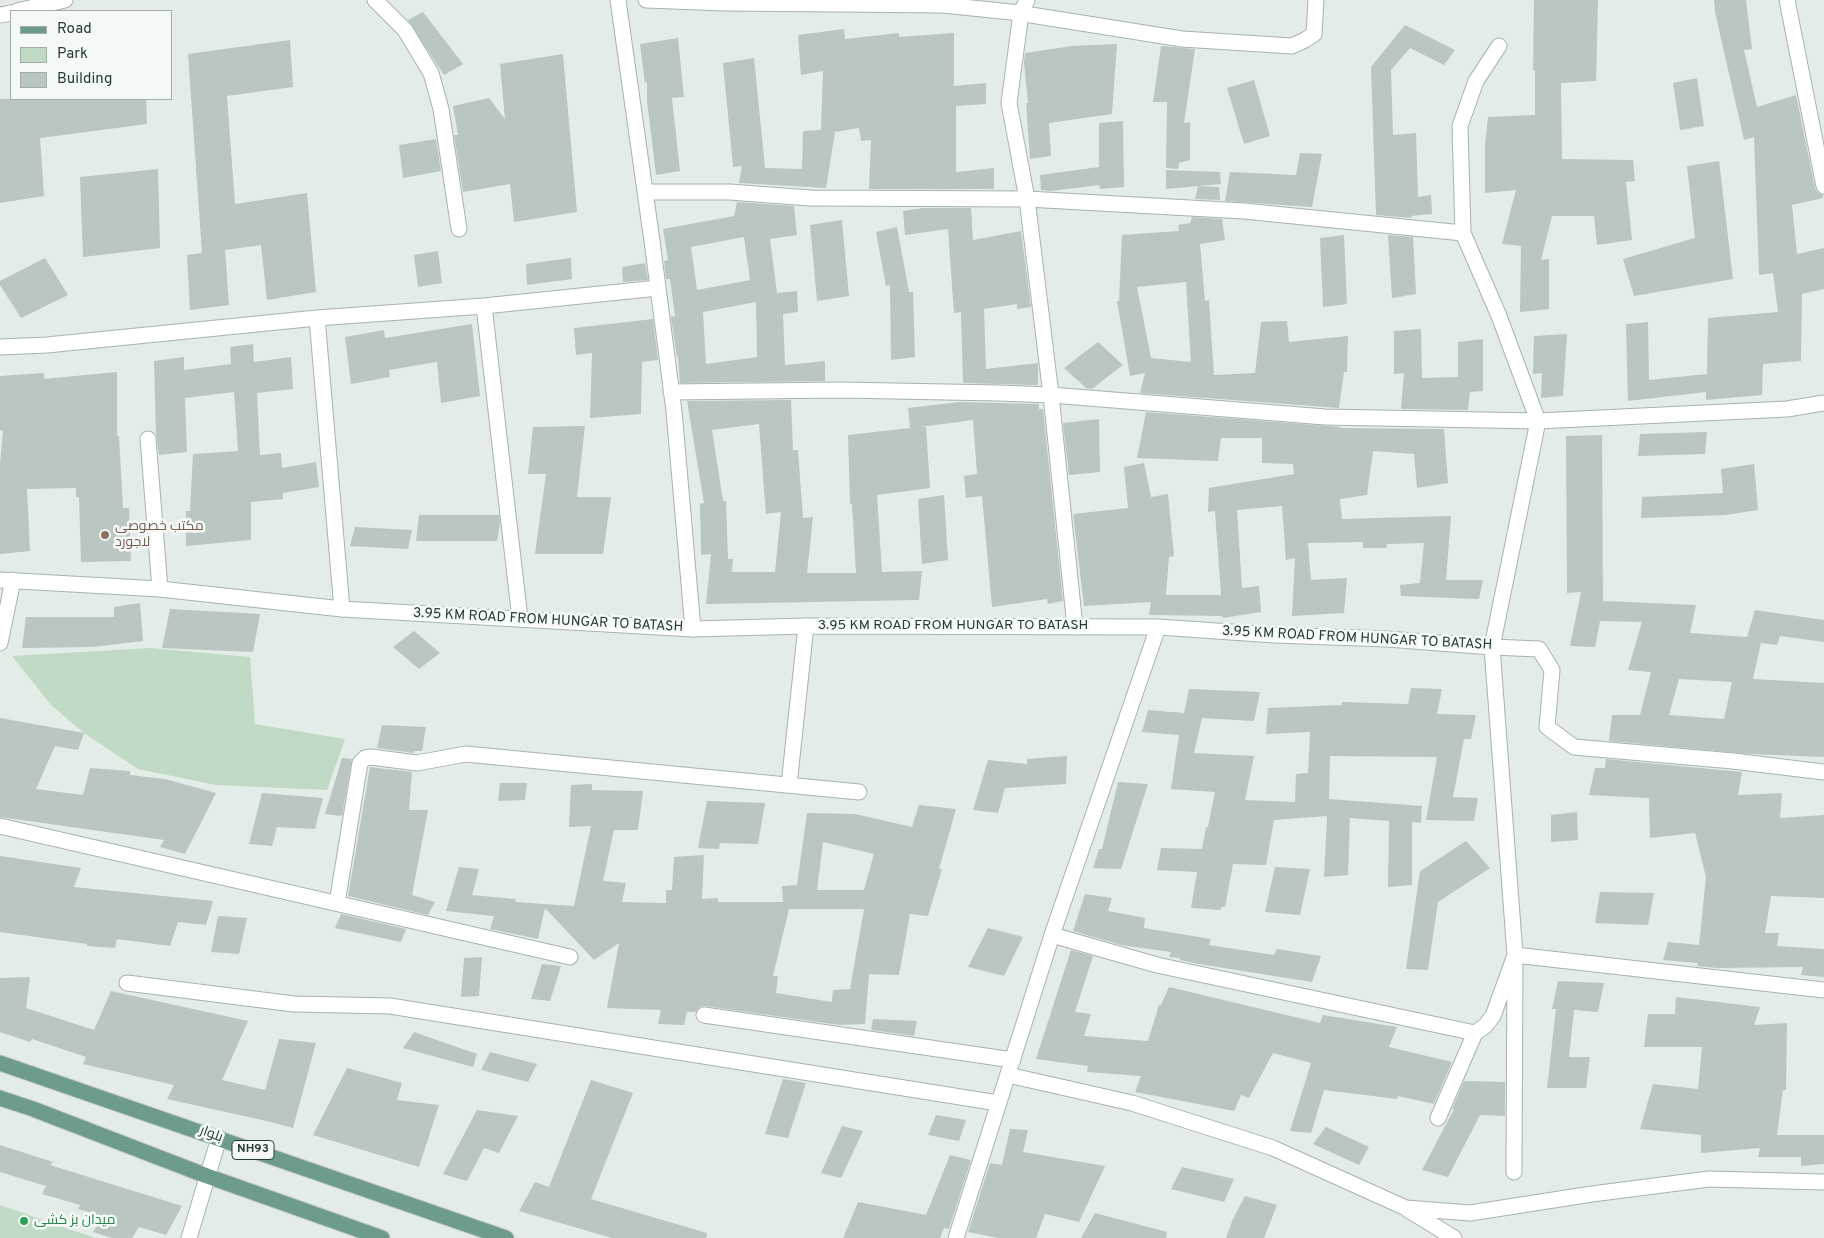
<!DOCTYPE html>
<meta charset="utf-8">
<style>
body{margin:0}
#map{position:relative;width:1824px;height:1238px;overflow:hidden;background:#e4ece8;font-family:Overpass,sans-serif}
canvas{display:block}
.legend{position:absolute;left:10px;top:10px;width:162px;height:90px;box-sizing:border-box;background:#f4f9f6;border:1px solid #a2ada8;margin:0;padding:6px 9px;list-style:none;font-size:15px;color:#263b34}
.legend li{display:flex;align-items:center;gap:10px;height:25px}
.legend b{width:25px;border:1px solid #a2ada8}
</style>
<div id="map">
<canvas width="1824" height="1238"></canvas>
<ul class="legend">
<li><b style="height:6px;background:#6e9c8c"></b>Road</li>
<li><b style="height:14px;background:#c0dac5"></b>Park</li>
<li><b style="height:14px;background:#bac6c0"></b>Building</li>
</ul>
</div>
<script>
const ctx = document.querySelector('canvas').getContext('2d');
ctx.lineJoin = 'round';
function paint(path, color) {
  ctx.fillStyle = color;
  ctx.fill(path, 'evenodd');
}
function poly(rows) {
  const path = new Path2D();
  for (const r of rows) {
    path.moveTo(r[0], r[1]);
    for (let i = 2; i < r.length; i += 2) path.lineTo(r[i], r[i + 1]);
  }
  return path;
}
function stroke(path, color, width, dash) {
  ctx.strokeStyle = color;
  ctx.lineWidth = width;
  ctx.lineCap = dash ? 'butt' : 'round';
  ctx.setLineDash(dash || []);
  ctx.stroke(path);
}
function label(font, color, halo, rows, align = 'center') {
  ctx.font = font + ' Overpass,Cairo,sans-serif';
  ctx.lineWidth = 5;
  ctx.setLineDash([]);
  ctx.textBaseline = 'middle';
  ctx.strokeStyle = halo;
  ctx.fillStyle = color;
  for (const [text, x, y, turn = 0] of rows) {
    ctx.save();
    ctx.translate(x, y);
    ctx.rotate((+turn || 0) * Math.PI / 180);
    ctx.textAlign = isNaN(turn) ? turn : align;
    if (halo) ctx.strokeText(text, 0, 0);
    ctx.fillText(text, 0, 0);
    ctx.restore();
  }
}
paint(poly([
 [151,648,250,657,255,724,345,739,327,790,216,785,138,769,84,733,51,705,12,656],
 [0,1205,95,1238,0,1238]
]), '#c0dac5');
paint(poly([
 [1534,0,1598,0,1596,81,1561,83,1562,159,1633,160,1635,181,1626,182,1632,240,1597,245,1594,216,1552,216,1541,260,1549,259,1549,309,1520,312,1521,246,1502,244,1516,190,1485,193,1485,145,1488,117,1535,115,1535,70,1533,70],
 [1714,0,1746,0,1752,49,1744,50,1757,107,1796,95,1815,188,1817,192,1823,195,1823,198,1792,205,1797,254,1824,248,1824,289,1802,294,1801,361,1763,364,1762,395,1706,400,1706,392,1628,401,1626,324,1648,322,1649,380,1707,374,1708,318,1778,312,1773,273,1759,275,1754,137,1744,140,1715,12],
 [423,12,463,64,444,75,408,20],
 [1405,25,1455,50,1444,65,1410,48,1391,70,1393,135,1416,133,1418,197,1431,195,1432,214,1411,216,1412,218,1376,215,1371,67],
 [844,29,845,39,899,33,899,37,954,33,954,86,986,83,986,104,956,106,956,172,994,168,994,189,869,189,871,140,861,141,859,128,835,132,826,188,739,183,742,166,733,167,723,63,754,58,765,168,802,169,803,131,821,130,823,71,801,75,798,35],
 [678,38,684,97,672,98,680,171,656,175,647,101,647,82,645,83,640,44],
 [290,40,293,87,227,96,235,204,307,193,316,292,267,300,261,245,225,250,229,305,190,310,187,255,202,253,188,54],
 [1117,44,1112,114,1049,123,1051,156,1030,159,1026,103,1028,103,1024,62,1025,53,1072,46],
 [1161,46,1195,49,1184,123,1190,122,1190,160,1179,163,1178,169,1166,168,1167,102,1153,102],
 [563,54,577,212,514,222,510,184,463,192,454,135,458,135,453,106,489,98,505,119,500,64],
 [1697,78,1704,126,1680,130,1673,83],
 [1254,80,1270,136,1244,144,1227,88],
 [0,99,146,99,147,124,40,138,44,196,0,203],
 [1123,121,1124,187,1100,189,1099,185,1051,191,1041,190,1040,175,1099,167,1099,123],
 [436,139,441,171,403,178,399,145],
 [1300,153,1322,154,1312,207,1225,201,1230,172,1296,175],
 [1719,161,1733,279,1634,296,1623,259,1695,238,1687,166],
 [158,169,160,248,83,257,80,177],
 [1166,170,1220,172,1221,184,1198,186,1219,187,1220,200,1195,199,1198,186,1166,189],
 [737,202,794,206,797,235,770,239,777,293,797,291,798,312,783,314,785,365,825,361,825,381,680,383,678,357,677,357,671,317,675,316,670,279,666,279,664,261,668,260,663,229,734,216],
 [744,237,750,280,697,290,691,247],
 [756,302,757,357,706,364,703,312],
 [923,208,971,208,973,240,1021,231,1031,307,1017,309,1017,304,984,309,986,369,1038,363,1038,385,963,383,961,312,954,313,948,229,905,235,903,211],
 [1192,217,1222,219,1225,240,1200,244,1205,301,1209,300,1214,375,1255,373,1261,322,1287,321,1289,342,1348,336,1347,372,1344,372,1339,408,1140,393,1145,373,1130,376,1117,301,1119,301,1122,235,1179,231,1178,225,1190,223],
 [1186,282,1191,362,1151,358,1137,287],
 [842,220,849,296,817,301,810,225],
 [897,227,909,292,913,292,915,357,891,360,890,285,886,286,876,232],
 [1344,235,1347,304,1323,307,1320,238],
 [1388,235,1413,237,1416,294,1392,298],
 [438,251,442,283,418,287,414,255],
 [45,258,68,295,21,318,0,285,0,281],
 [571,258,572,279,527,285,526,264],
 [645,263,648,280,623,282,622,267],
 [653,319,658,360,642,362,641,414,590,418,592,353,576,355,574,328],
 [472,324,480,396,441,403,437,362,389,370,390,377,351,384,345,337,384,330,385,338],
 [1421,329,1422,378,1458,377,1458,342,1483,339,1483,391,1470,392,1468,410,1401,409,1404,373,1394,374,1394,331],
 [1567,334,1563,396,1541,398,1542,373,1533,374,1534,336],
 [1098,342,1123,365,1092,389,1086,388,1064,368],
 [253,344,254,362,291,357,293,389,257,393,260,455,281,453,282,468,316,462,319,487,283,493,283,499,251,502,251,540,186,546,186,511,190,511,193,454,238,451,234,392,185,398,187,452,159,455,156,434,154,361,184,357,184,370,231,364,230,347],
 [117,372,117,436,119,436,123,508,129,508,131,561,81,562,79,497,76,497,76,488,27,489,30,551,0,554,0,465,3,430,0,431,0,376,44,373,44,379],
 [791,400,793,450,798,450,803,518,813,517,807,573,856,573,852,504,850,504,848,435,910,428,908,408,960,402,1039,404,1039,409,1043,409,1063,601,1048,604,1047,599,992,607,982,496,966,498,964,476,977,474,973,420,920,427,926,427,930,488,877,495,882,572,922,571,919,600,706,604,711,554,701,555,700,504,704,503,687,401],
 [759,424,766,514,781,512,775,572,732,572,733,559,728,559,726,501,723,501,712,430],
 [1146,412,1341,427,1340,428,1444,429,1448,483,1417,488,1414,454,1373,451,1367,495,1340,499,1342,519,1451,516,1446,580,1483,580,1479,599,1401,596,1400,585,1420,583,1424,543,1387,544,1386,548,1363,548,1363,542,1308,543,1311,580,1347,578,1344,613,1292,616,1295,558,1286,560,1282,506,1237,510,1242,588,1259,586,1261,612,1223,618,1222,616,1149,615,1151,602,1084,606,1073,514,1128,508,1124,467,1144,463,1151,497,1168,494,1174,556,1169,557,1166,595,1221,595,1215,511,1208,512,1209,488,1294,474,1293,464,1262,463,1262,438,1221,438,1218,461,1137,458],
 [1099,419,1100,472,1069,475,1063,423],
 [585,426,577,497,611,497,603,554,535,554,546,474,528,474,533,427],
 [1707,432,1705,454,1638,456,1640,434],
 [1602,435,1603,601,1696,605,1690,633,1747,637,1755,610,1824,620,1824,642,1780,636,1777,645,1761,643,1753,679,1824,683,1824,757,1750,754,1609,741,1612,715,1640,715,1651,672,1628,670,1642,622,1600,621,1595,647,1570,646,1581,592,1567,593,1566,436],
 [1679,679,1732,682,1724,719,1669,715],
 [1754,464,1758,510,1725,515,1641,518,1642,497,1723,493,1721,469],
 [944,495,948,560,922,564,918,499],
 [419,515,499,515,500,523,497,541,416,541],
 [355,527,412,530,408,549,350,546],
 [140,603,143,641,93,647,22,648,26,617,114,617,114,607],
 [170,609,260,614,253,652,162,648],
 [414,631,440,653,419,669,393,647],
 [1411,688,1442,689,1437,714,1476,715,1471,739,1464,739,1453,797,1478,798,1474,821,1426,820,1437,757,1330,756,1329,799,1422,806,1421,823,1412,822,1412,885,1388,887,1389,821,1350,818,1348,875,1324,877,1327,816,1274,820,1266,865,1233,864,1225,907,1221,907,1221,910,1191,908,1197,872,1157,870,1161,848,1202,849,1206,827,1208,827,1215,792,1171,789,1179,735,1142,732,1148,710,1184,713,1189,689,1260,692,1254,721,1202,718,1194,753,1254,756,1245,800,1295,802,1296,774,1308,773,1310,732,1266,734,1268,708,1342,705,1342,702,1408,704],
 [0,718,84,733,78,750,55,746,36,789,83,795,90,768,130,771,130,775,165,779,216,793,185,854,160,847,164,840,0,817],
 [382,725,426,727,422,751,414,751,414,753,377,748],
 [1067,756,1066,784,1005,788,998,813,973,810,988,760,1027,764,1027,759],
 [342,758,352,759,342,816,325,814],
 [1606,759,1742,772,1738,795,1782,793,1780,818,1824,815,1824,898,1771,896,1765,933,1779,933,1777,946,1824,949,1824,977,1801,975,1803,967,1717,968,1697,966,1698,963,1663,960,1668,942,1699,945,1706,877,1695,833,1650,838,1649,798,1589,795,1595,768,1605,768],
 [370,767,412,772,409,810,428,810,412,895,435,902,428,915,348,896],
 [1118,782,1148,784,1121,869,1093,868,1099,849,1102,849],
 [500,783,527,783,525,800,498,801],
 [592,784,592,790,643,791,638,830,614,830,603,881,626,883,622,902,666,903,666,890,672,890,674,857,704,855,702,899,718,898,718,902,783,902,782,886,797,885,807,813,855,814,912,827,919,805,956,809,939,869,942,869,928,916,910,914,899,975,869,974,865,1024,839,1025,705,1006,700,1007,695,1012,687,1012,684,1025,658,1024,661,1010,607,1008,619,943,594,960,545,908,538,939,490,929,494,916,446,911,459,867,479,869,472,895,516,899,515,902,574,906,591,826,569,827,571,785],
 [823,842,874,854,864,890,817,890],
 [789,909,864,909,850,989,833,990,832,1002,776,993,778,976,773,976],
 [262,793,323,798,315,829,277,827,272,846,249,844],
 [707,801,765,803,758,844,720,843,719,849,698,848],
 [1577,812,1578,840,1551,842,1551,815],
 [1466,841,1490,868,1438,902,1428,970,1406,969,1420,871],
 [0,856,81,868,74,887,213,901,206,925,178,922,170,946,117,939,115,948,87,946,87,944,0,932],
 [1275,867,1310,869,1300,915,1265,912],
 [1600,892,1654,893,1648,925,1595,923],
 [1085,894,1112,898,1108,911,1145,918,1144,928,1211,939,1209,945,1274,955,1277,949,1321,956,1312,982,1199,964,1180,960,1180,958,1169,957,1171,952,1121,945,1073,931],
 [341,914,406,929,401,942,335,928],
 [218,916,247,918,239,954,211,952],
 [988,928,1023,937,1004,976,968,967],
 [1071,950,1093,956,1075,1012,1091,1014,1084,1036,1148,1041,1159,1005,1161,1005,1169,987,1320,1023,1323,1015,1397,1027,1389,1047,1452,1062,1434,1104,1398,1096,1397,1099,1324,1090,1311,1133,1290,1131,1311,1063,1273,1053,1249,1098,1241,1095,1234,1111,1135,1092,1141,1076,1087,1072,1088,1066,1036,1059],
 [482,957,479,996,461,997,464,958],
 [542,964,561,966,550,1001,531,999],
 [30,977,26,1008,94,1030,111,991,248,1021,222,1080,265,1090,279,1039,316,1043,293,1128,271,1122,167,1099,174,1085,83,1064,86,1057,32,1039,30,1042,0,1032,0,978],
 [1558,981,1604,983,1598,1012,1574,1010,1569,1057,1590,1057,1586,1088,1547,1088,1556,1009,1552,1009],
 [1676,997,1760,1007,1754,1025,1787,1023,1786,1090,1783,1090,1777,1135,1824,1135,1824,1164,1801,1166,1801,1157,1758,1157,1760,1148,1701,1153,1701,1135,1640,1129,1653,1084,1698,1089,1702,1047,1644,1047,1648,1014,1675,1014],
 [873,1019,917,1021,914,1036,871,1030],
 [414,1032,477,1054,473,1067,403,1048],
 [490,1052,537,1064,528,1082,481,1070],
 [347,1068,402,1083,397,1100,439,1105,419,1167,313,1135],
 [783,1079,806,1083,788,1138,765,1134],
 [591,1080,633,1093,591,1199,707,1233,706,1238,612,1238,519,1211,535,1182,549,1187],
 [1464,1081,1505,1082,1505,1116,1480,1115,1448,1177,1422,1170,1454,1109,1452,1109],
 [477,1110,518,1116,499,1153,484,1148,467,1181,443,1174],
 [936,1115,966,1120,959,1141,928,1135],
 [842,1126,863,1131,841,1178,821,1173],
 [1326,1127,1369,1147,1359,1165,1313,1144],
 [1010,1129,1028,1130,1023,1152,1105,1166,1079,1222,1045,1214,1036,1238,998,1238,968,1232,990,1163,1002,1165],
 [0,1145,53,1162,50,1165,182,1206,166,1235,139,1227,132,1238,112,1238,93,1232,103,1216,78,1209,80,1205,42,1194,46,1186,0,1172],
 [950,1155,971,1160,949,1229,944,1228,940,1238,843,1238,858,1202,926,1215],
 [1182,1167,1234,1179,1224,1202,1171,1189],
 [1245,1196,1277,1205,1264,1238,1226,1238,1233,1219],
 [1095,1213,1167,1232,1166,1238,1081,1238]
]), '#bac6c0');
const street = poly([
 [375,0,405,30,431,73,441,109,459,229],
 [618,0,652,241,674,411,693,629],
 [646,0,725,3,943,5,1021,13],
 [1027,0,1021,13,1009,103,1027,199,1051,395,1075,627],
 [1787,0,1824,186],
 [17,11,65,0],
 [0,15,11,13],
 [1031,15,1182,39,1292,46,1305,40,1314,34,1316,0],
 [645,192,730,192,810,198,1027,199,1244,211,1463,233,1499,316,1538,421,1787,409,1824,403],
 [1463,233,1460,126,1476,81,1499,46],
 [484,306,520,619],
 [317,318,342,609],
 [0,347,47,345,317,318,484,306,658,288],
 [671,392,841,390,999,393,1051,395,1325,417,1538,421,1492,647,1515,955,1493,1016,1485,1026,1475,1033,1157,965,1052,935],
 [148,439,160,589],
 [0,643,13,580],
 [789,785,806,626],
 [0,826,570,957],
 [337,903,360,763,365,758,371,757,417,763,466,754,859,792],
 [127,983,294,1004,390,1006,998,1103],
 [704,1015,1013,1060],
 [1008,1075,1132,1103,1273,1148,1406,1208,1470,1213,1592,1194,1709,1179,1824,1182],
 [1438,1118,1475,1033],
 [1514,1172,1515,955,1824,990],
 [1407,1209,1454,1238],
 [956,1238,1052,935,1158,627]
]);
const secondary = poly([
 [0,580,160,589,342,609,693,629,806,626,1158,627,1275,635,1387,639,1492,647,1539,649,1552,670,1547,727,1574,747,1733,761,1824,772],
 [189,1238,219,1138]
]);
const primary = poly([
 [0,1063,506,1238],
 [0,1098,33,1109,207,1176,382,1238]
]);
stroke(street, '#a7b3ae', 17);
stroke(secondary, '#a4b6ae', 17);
stroke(primary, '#c2c8c6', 17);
stroke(street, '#fff', 15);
stroke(secondary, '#fff', 15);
stroke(primary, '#6e9c8c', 15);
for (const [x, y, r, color] of [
 [105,535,5,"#8d6e63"],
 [24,1221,5,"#2e9e5b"]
]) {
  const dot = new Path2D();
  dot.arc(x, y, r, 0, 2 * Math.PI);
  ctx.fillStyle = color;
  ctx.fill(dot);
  stroke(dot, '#f4f9f6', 2);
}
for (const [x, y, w] of [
 [253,1150,42]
]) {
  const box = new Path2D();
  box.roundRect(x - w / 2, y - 9.5, w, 19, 4);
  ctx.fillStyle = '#f4f9f6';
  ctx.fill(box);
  stroke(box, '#263b34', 1);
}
label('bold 12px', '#263b34', null, [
 ["NH93",253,1150]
]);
label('14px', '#785e54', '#f4f9f6', [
 ["مکتب خصوصی",115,527],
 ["لاجورد",115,543]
], 'left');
label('14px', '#263b34', '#f4f9f6', [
 ["3.95 KM ROAD FROM HUNGAR TO BATASH",548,621,3],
 ["3.95 KM ROAD FROM HUNGAR TO BATASH",953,626],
 ["3.95 KM ROAD FROM HUNGAR TO BATASH",1357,639,3],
 ["بلوار",211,1135,20]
]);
label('14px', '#27864d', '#f4f9f6', [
 ["میدان بز کشی",34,1221]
], 'left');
</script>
